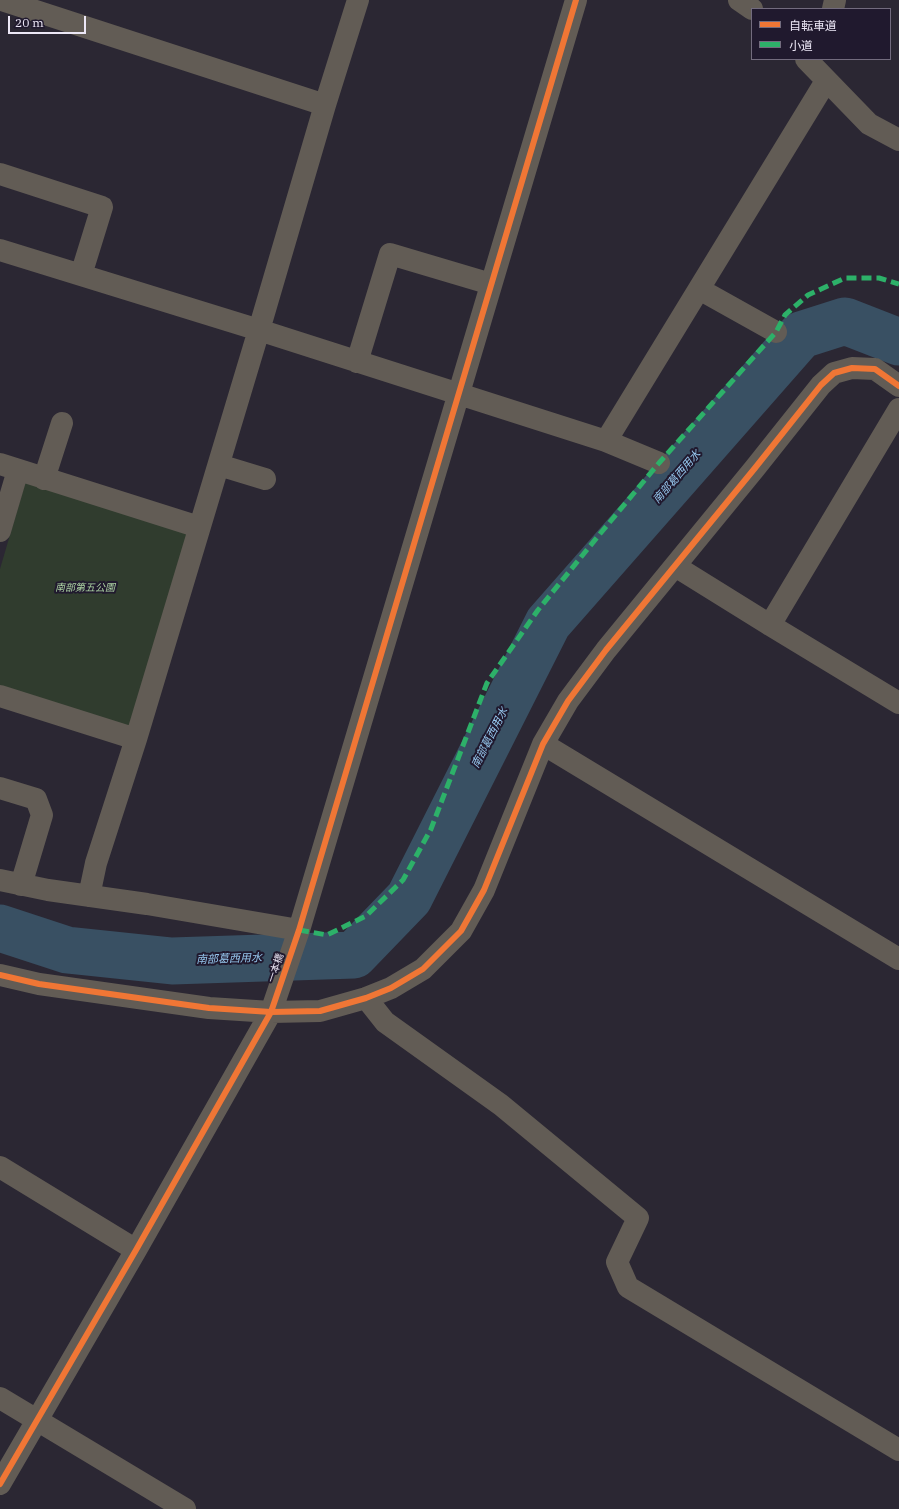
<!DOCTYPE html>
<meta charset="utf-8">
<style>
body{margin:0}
#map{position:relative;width:899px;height:1509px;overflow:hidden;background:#2b2733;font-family:"IBM Plex Serif","Noto Sans JP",serif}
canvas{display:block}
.legend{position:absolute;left:751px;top:8px;width:140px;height:52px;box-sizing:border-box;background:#20192e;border:1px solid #726b7e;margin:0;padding:5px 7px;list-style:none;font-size:12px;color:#ece7f6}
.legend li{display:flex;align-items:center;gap:8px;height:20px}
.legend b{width:20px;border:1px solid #726b7e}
.scale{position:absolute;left:8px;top:16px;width:78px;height:18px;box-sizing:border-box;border:2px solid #ece7f6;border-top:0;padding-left:5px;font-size:12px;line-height:14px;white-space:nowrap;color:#ece7f6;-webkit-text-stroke:3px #20192e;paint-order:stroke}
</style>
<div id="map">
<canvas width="899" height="1509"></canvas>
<ul class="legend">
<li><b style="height:5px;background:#f07635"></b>自転車道</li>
<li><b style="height:5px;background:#2db169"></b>小道</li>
</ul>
<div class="scale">20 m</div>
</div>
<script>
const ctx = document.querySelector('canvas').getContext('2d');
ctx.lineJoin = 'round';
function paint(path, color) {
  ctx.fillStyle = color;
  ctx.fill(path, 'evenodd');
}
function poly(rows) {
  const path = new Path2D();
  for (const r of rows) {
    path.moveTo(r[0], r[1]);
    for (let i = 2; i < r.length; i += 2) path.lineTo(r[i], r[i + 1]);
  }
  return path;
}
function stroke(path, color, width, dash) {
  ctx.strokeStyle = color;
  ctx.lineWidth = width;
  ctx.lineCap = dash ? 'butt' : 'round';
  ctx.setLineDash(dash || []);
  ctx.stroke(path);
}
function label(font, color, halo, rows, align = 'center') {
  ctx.font = font + ' "IBM Plex Serif","Noto Sans JP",serif';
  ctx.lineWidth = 4;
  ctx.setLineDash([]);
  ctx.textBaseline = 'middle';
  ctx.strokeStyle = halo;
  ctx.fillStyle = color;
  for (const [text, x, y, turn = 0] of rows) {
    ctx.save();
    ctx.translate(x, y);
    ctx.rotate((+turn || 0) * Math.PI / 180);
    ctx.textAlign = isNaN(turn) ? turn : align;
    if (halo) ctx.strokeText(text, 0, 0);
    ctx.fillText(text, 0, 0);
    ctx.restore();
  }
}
paint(poly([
 [26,480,189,531,131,728,0,687,0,569]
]), '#303c2e');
stroke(poly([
 [0,928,67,950,172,961,354,955,409,898,548,623,801,335,845,321,899,342]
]), '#395063', 47);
stroke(poly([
 [2,0,325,105],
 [739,0,752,9],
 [833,9,835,0],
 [806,59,869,124,899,140],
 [0,174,102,207,81,275],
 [0,250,259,330,606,441,826,81],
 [699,289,776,332],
 [357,362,390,254,491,284],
 [606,441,659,463],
 [0,464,199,527],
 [219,465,265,479],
 [44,479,62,423],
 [0,531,18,470],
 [675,566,770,625,899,703],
 [770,625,899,409],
 [0,696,136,739],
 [543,744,899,959],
 [0,788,36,799,42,815,21,885],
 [0,880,48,890,147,904,299,930],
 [89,896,96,863,136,739,259,330,325,105,358,0],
 [0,975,39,984,209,1008,271,1012,320,1011,366,998,391,988,423,969,461,931,484,890,543,744,568,701,606,650,755,468,821,385,834,373,852,368,875,369,899,386],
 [366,998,385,1022,501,1105,638,1218,617,1262,628,1287,899,1450],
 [0,1167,136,1250],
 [0,1398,185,1509],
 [0,1484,136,1250,271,1012,299,930,576,0]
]), '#625c55', 22);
stroke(poly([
 [299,930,327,935,366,916,403,880,431,829,487,683,538,610,599,535,659,463,776,332,785,315,808,295,845,278,879,278,899,284]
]), '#2db169', 5, [10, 5]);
stroke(poly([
 [0,975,39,984,209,1008,271,1012,320,1011,366,998,391,988,423,969,461,931,484,890,543,744,568,701,606,650,755,468,821,385,834,373,852,368,875,369,899,386],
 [0,1484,136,1250,271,1012,299,930,576,0]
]), '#f07635', 6);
label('italic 10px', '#abd1a1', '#20192e', [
 ["南部第五公園",85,588]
]);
label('10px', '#ece7f6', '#20192e', [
 ["一本橋",276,968,-71]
]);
label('italic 11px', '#96c7ee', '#20192e', [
 ["南部葛西用水",677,477,-49],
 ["南部葛西用水",490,738,-63],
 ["南部葛西用水",229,959,-2]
]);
</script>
